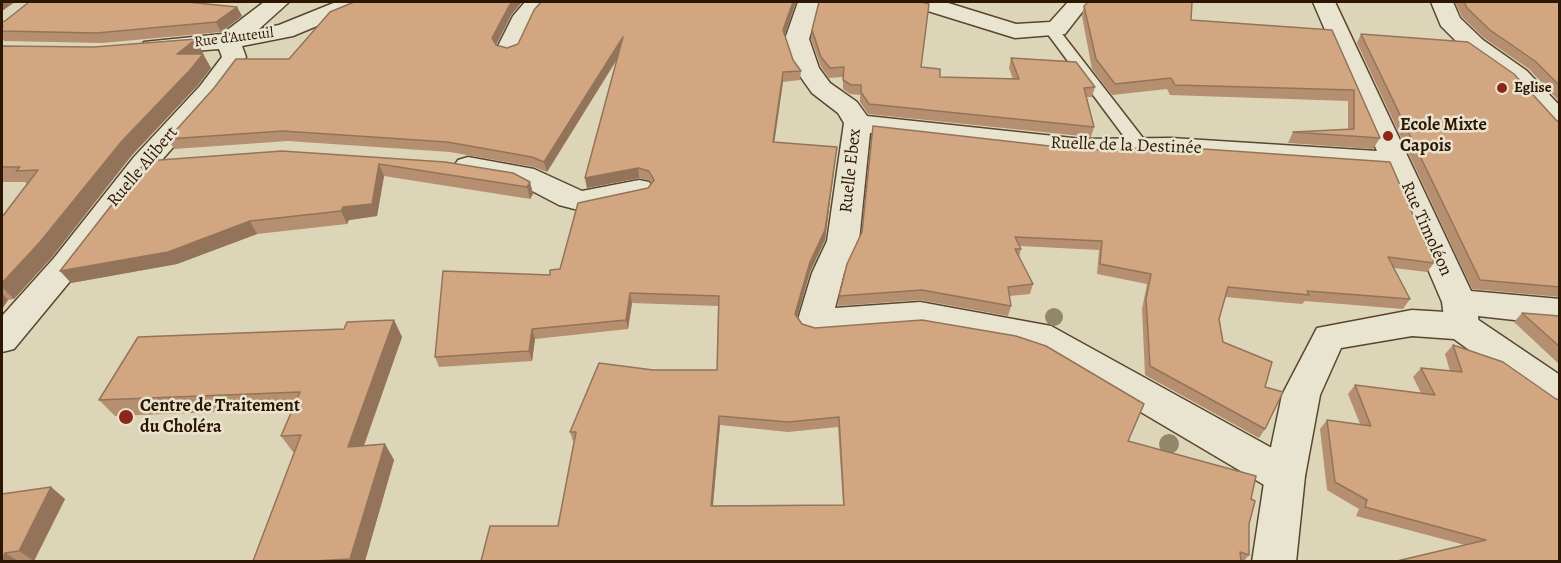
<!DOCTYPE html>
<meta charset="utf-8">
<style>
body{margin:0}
#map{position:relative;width:1561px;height:563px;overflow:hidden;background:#ddd5b7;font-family:Alegreya,serif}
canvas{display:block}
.frame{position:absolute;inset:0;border:3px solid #2d1703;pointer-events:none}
</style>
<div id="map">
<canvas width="1561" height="563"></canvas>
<div class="frame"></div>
</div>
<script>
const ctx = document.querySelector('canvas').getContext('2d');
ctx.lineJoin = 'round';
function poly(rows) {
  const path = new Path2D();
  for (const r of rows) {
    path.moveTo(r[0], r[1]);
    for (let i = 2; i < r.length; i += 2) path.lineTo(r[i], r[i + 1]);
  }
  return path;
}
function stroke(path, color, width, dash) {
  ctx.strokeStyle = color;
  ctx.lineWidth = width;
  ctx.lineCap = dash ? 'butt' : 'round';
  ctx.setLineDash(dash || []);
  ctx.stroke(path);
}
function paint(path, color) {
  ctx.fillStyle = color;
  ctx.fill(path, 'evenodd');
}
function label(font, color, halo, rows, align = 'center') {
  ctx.font = font + ' Alegreya,serif';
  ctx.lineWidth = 5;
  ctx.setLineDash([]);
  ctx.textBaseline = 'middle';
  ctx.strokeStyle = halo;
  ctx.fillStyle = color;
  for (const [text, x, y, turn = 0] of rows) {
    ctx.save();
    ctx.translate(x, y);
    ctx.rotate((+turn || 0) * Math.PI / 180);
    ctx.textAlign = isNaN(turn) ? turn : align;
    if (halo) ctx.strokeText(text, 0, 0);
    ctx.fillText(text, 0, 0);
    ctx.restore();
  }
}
const service = poly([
 [1051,25,1056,26,1146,142,1149,146,1146,150,1134,150,1044,29,1051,25]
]);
const minor = poly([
 [264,2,289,2,259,29,279,25,336,2,365,2,362,7,293,36,242,46,246,57,218,96,154,169,76,274,14,349,2,352,2,316,54,258,134,157,200,86,222,57,219,49,153,54,144,52,141,47,144,42,222,34,264,2],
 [525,2,548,2,534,18,518,53,509,55,500,53,497,48,513,16,525,2],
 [798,2,820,2,809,39,819,68,830,83,857,102,867,116,1082,139,1171,138,1377,151,1313,2,1335,2,1471,291,1560,299,1560,325,1478,316,1479,326,1474,335,1462,339,1450,335,1445,326,1442,302,1385,169,1171,154,1082,157,870,133,859,241,844,273,835,308,920,302,1051,326,1299,463,1305,476,1299,489,1285,494,1271,489,1031,347,920,328,814,336,802,332,797,323,812,273,827,241,844,123,838,113,812,93,795,69,785,39,798,2],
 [912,2,945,2,1016,24,1050,22,1068,2,1090,2,1065,34,1015,38,915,7,912,2],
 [1431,2,1453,2,1460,18,1483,40,1527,71,1560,106,1560,130,1550,128,1509,81,1465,50,1441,26,1431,2],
 [468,157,534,169,582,191,639,180,649,182,654,189,649,196,582,211,559,205,517,183,458,172,454,166,458,160,468,157]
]);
const tertiary = poly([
 [1412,310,1462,313,1474,317,1560,375,1560,410,1547,406,1454,339,1412,336,1341,348,1320,395,1305,476,1296,562,1252,562,1265,476,1282,395,1317,328,1412,310]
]);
stroke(service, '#594630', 3);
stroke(minor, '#594630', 3);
stroke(tertiary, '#594630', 3);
paint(service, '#e9e4d0');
paint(minor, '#e9e4d0');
paint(tertiary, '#e9e4d0');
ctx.fillStyle = '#93876a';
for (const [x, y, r] of [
 [1054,317,9],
 [1169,444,10]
]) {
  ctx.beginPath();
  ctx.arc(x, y, r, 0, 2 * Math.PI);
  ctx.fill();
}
paint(poly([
 [29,2,201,2,199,3,237,7,242,16,221,32,103,43,4,41,2,37,2,22,5,21],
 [354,2,522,2,511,15,496,45,507,48,518,44,541,2,796,2,784,35,793,60,801,71,800,80,783,82,774,142,837,147,825,240,810,272,797,317,802,324,1128,441,1251,499,1249,524,1249,555,1244,561,481,561,558,526,575,441,573,441,570,432,653,370,717,370,718,306,632,303,628,329,535,339,532,361,439,367,435,357,560,269,648,188,652,183,651,181,639,178,587,188,585,178,618,58,547,172,534,167,450,152,288,141,174,149,168,139,289,59],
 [720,425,788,432,838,427,843,505,713,506],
 [1455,2,1560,2,1560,102,1529,69,1484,38,1462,17],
 [1084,6,1191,20,1332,30,1380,138,1373,149,1288,143,1293,132,1348,130,1348,101,1170,95,1167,89,1112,95,1092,69,1082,16],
 [812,30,921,67,940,77,1013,79,1009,68,1011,58,1095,87,1092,97,1086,97,1094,127,1091,137,868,114,860,102,860,95,850,94,843,89,843,77,829,78,821,67,811,39],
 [1361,34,1560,122,1560,297,1472,289,1357,43],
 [2,46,203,53,202,54,203,54,211,68,198,85,132,155,52,257,14,299,8,300,2,309,2,217,27,184,25,182,2,182],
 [873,126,1434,263,1427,272,1394,268,1410,299,1403,309,1305,301,1302,304,1225,297,1219,319,1223,342,1265,387,1265,429,1259,438,1145,375,1142,309,1147,284,1097,274,1099,250,1020,246,1021,249,1019,257,1033,284,1030,294,1009,296,1011,306,1008,316,920,300,838,306,839,296,862,232],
 [282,151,530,182,533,194,530,199,384,176,377,216,349,220,347,224,257,234,177,264,71,283],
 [1522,313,1560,316,1560,365,1514,322],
 [394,320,402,337,364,446,385,444,394,460,365,561,253,561,295,452,293,452,281,436,293,409,115,416,99,400,344,329],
 [1453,345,1556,399,1560,561,1465,545,1356,516,1359,509,1327,490,1320,429,1327,420,1360,424,1348,394,1355,385,1421,393,1413,377,1421,368,1450,371,1445,354],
 [51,487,65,499,34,561,2,561,2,494]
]), '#b58f6f');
paint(poly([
 [2,2,15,2,2,11],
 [512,2,522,2,511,15,495,47,492,38,509,6],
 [793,2,796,2,783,40,783,30],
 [237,7,242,16,221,32,216,22],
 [623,37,625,46,547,172,544,162],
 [196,39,203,53,185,68,177,54],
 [203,54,211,68,198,85,132,155,52,257,14,299,2,287,2,283,122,141],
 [783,72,783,82,773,152,773,142],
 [837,147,825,240,810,272,795,324,795,314],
 [379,164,384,176,377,216,349,220,347,224,341,211],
 [638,168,639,178,587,188,585,178],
 [530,182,533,194,530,199,527,187],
 [250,221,257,234,177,264,71,283,60,271],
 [2,293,8,300,2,309],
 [630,293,632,303,628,329,626,320],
 [394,320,402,337,358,462,348,447],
 [532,329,535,339,532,361,529,351],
 [719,416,720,425,712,515,711,506],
 [385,444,394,460,365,561,352,561,350,559],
 [51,487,65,499,34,561,19,551],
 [5,553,18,561,2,561,2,560]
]), '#93745a');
const building = poly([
 [29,2,187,2,237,7,216,22,97,33,2,31,2,28,3,26,2,26,2,22,5,21,29,2],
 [354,2,512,2,509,6,492,38,496,45,507,48,518,44,534,10,541,2,793,2,783,30,793,60,801,71,783,72,773,142,837,147,825,230,810,262,795,314,802,324,815,328,922,320,1016,336,1046,346,1144,404,1128,441,1256,476,1251,499,1255,501,1249,524,1249,555,1240,552,1241,561,481,561,490,526,558,526,576,432,570,432,599,363,653,370,717,370,719,296,630,293,626,320,532,329,529,351,435,357,443,271,550,275,550,270,560,269,578,203,648,188,654,180,649,171,638,168,585,178,623,37,544,162,532,157,447,142,283,131,168,139,214,88,236,59,289,59,330,12,354,2],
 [719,416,788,422,839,417,844,505,711,506,719,416],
 [819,2,921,2,929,4,921,67,940,69,940,77,1019,79,1011,58,1076,62,1095,87,1084,88,1094,127,869,104,861,92,861,85,851,85,843,80,844,67,830,68,821,57,812,30,819,2],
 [1088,2,1192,2,1191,20,1332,30,1380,138,1293,132,1354,129,1354,90,1175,85,1171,78,1115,84,1096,59,1084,6,1088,2],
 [1464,2,1560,2,1560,86,1535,61,1490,30,1467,8,1464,2],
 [1361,34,1468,42,1514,74,1557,121,1560,122,1560,287,1480,280,1361,34],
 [196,39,177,54,203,54,190,70,122,141,40,242,2,283,2,217,38,170,16,171,20,167,2,167,2,46,94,47,196,39],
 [873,126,1085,150,1175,147,1390,162,1434,263,1388,257,1410,299,1307,291,1309,295,1228,287,1219,319,1223,342,1272,362,1265,387,1283,392,1265,429,1150,366,1146,299,1151,274,1100,264,1102,241,1015,237,1021,249,1015,249,1033,284,1008,287,1011,306,922,290,839,296,847,264,862,232,873,126],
 [282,151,445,162,513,173,530,182,527,187,379,164,372,204,343,207,341,211,250,221,168,252,60,271,146,161,282,151],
 [1522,313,1560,316,1560,347,1522,313],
 [394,320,348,447,385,444,350,559,314,561,253,561,301,435,281,436,300,392,99,400,138,337,344,329,347,322,394,320],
 [1453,345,1503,362,1556,399,1560,400,1560,561,1397,561,1486,540,1365,507,1367,500,1335,482,1327,420,1371,426,1355,385,1435,395,1421,368,1462,372,1453,345],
 [51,487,19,551,5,553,2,560,2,494,51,487]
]);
paint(building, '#d2a681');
stroke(building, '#93745a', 1.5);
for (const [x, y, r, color] of [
 [1502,88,6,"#8f2418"],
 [1388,136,6,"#8f2418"],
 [126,417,8,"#8f2418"]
]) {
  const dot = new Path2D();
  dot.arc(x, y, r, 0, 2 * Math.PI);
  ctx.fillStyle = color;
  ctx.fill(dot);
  stroke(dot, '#e9e4d0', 2);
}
label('15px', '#2d1703', '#e9e4d0', [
 ["Rue d'Auteuil",234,38,-7]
]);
label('bold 15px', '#2d1703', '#e9e4d0', [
 ["Eglise",1514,88]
], 'left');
label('bold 18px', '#2d1703', '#e9e4d0', [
 ["Ecole Mixte",1400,126],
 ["Capois",1400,147],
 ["Centre de Traitement",140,407],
 ["du Choléra",140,428]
], 'left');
label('18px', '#2d1703', '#e9e4d0', [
 ["Ruelle de la Destinée",1126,146,2],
 ["Ruelle Alibert",143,167,-50],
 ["Ruelle Ebex",851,171,-84],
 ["Rue Timoléon",1426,229,66]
]);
</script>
